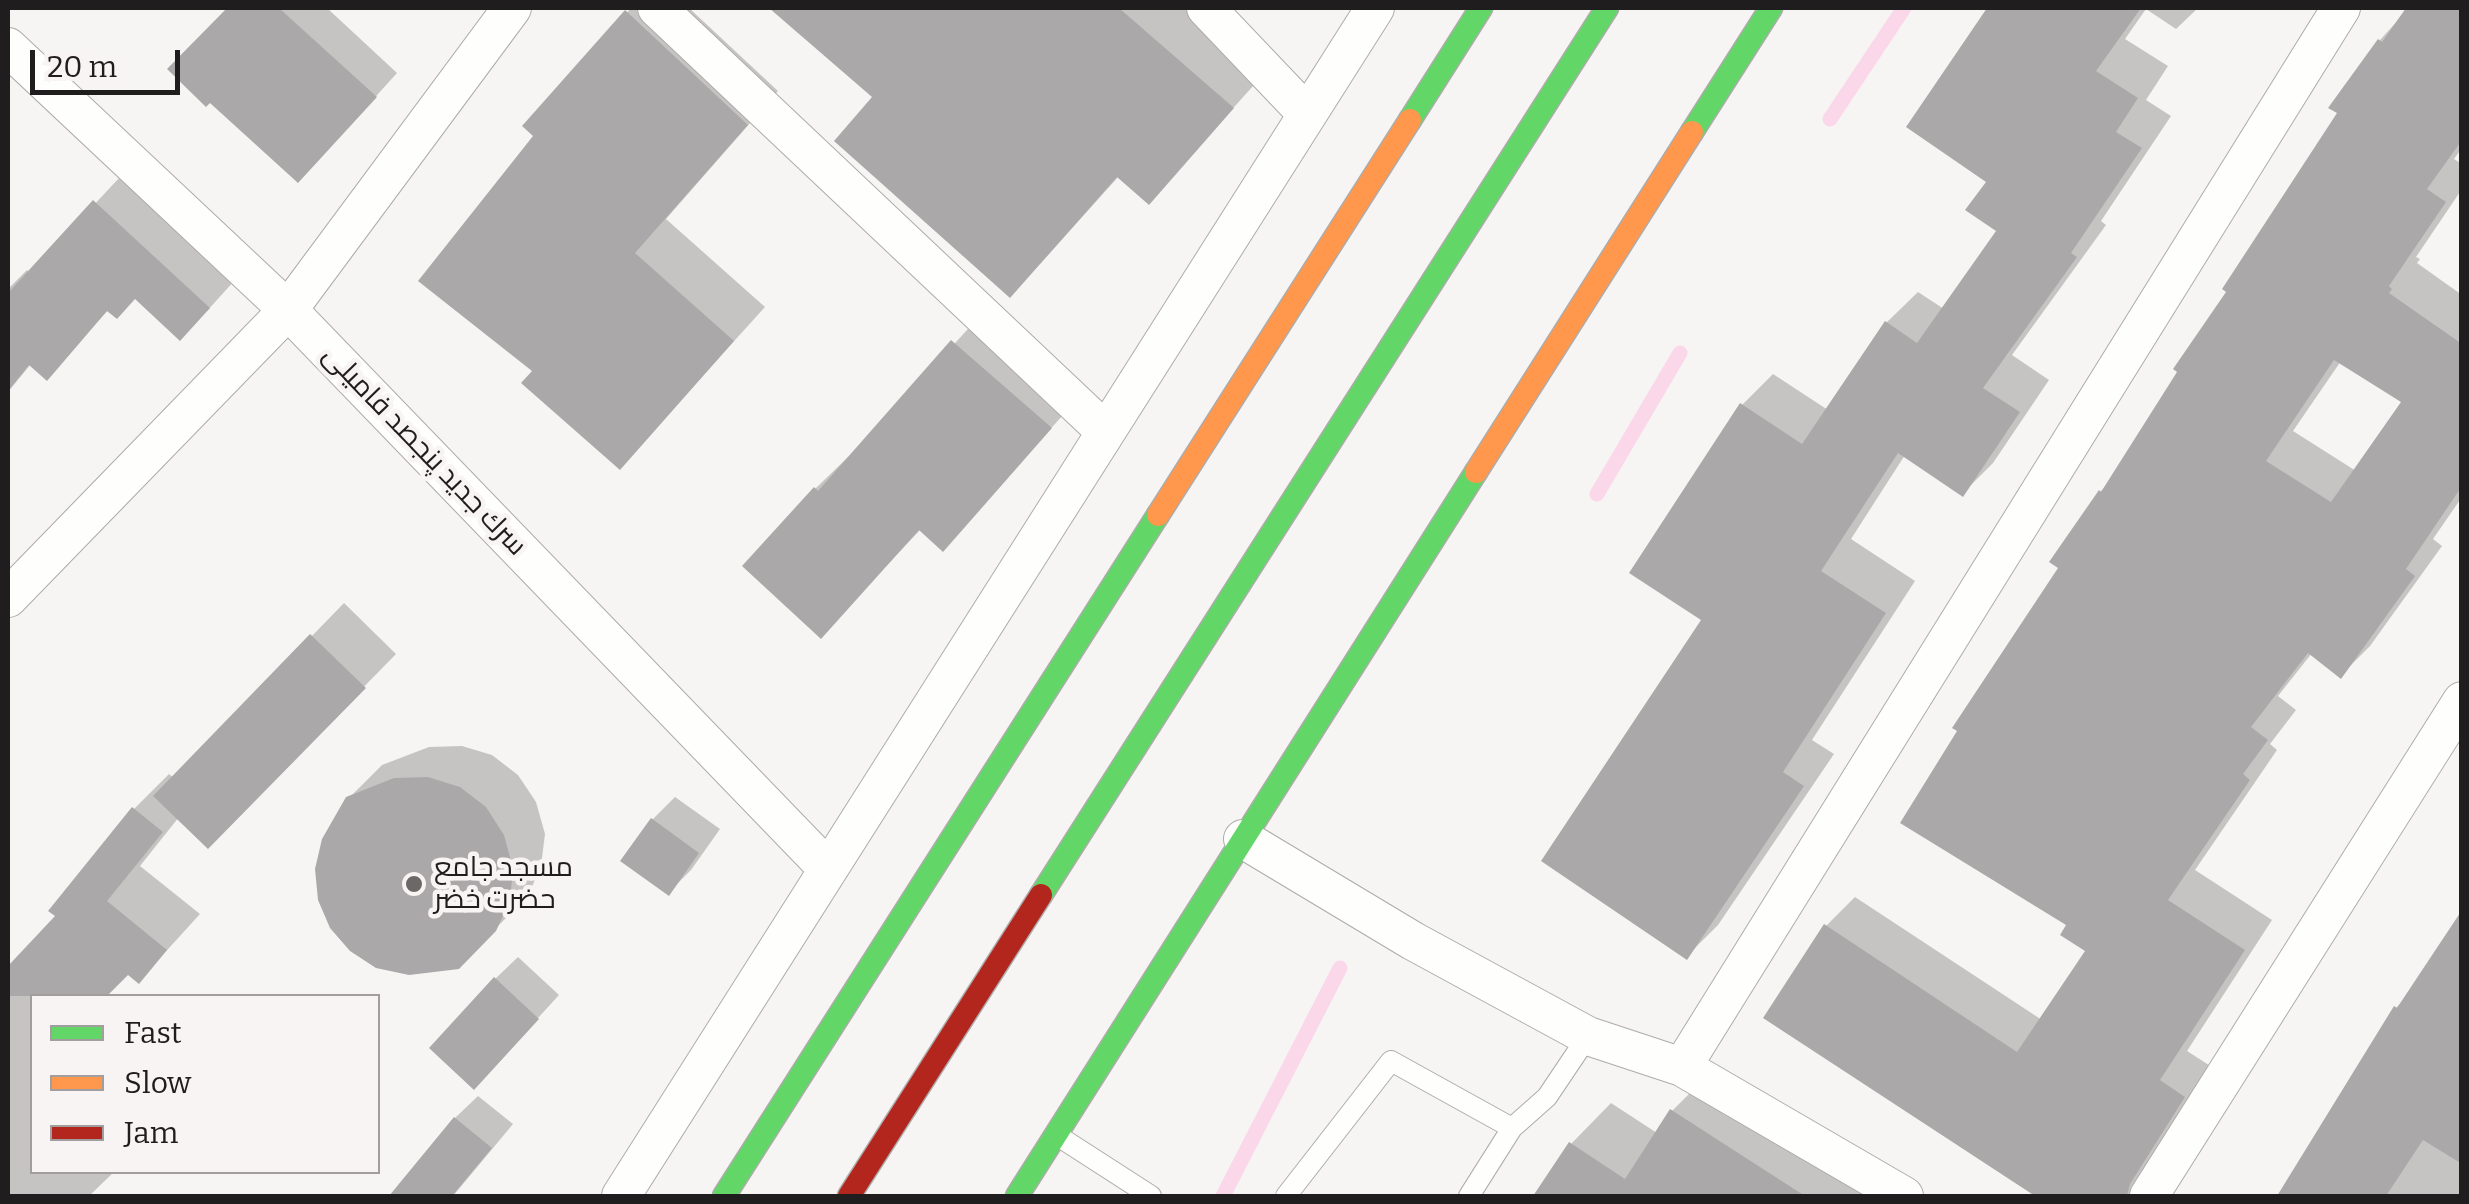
<!DOCTYPE html>
<meta charset="utf-8">
<style>
body{margin:0}
#map{position:relative;width:2469px;height:1204px;overflow:hidden;background:#f7f5f4;font-family:Bitter,serif}
canvas{display:block}
.frame{position:absolute;inset:0;border:10px solid #1f1d1d;pointer-events:none}
.legend{position:absolute;left:30px;top:994px;width:350px;height:180px;box-sizing:border-box;background:#f8f4f3;border:2px solid #a19e9d;margin:0;padding:12px 18px;list-style:none;font-size:30px;color:#1f1d1d}
.legend li{display:flex;align-items:center;gap:20px;height:50px}
.legend b{width:50px;border:2px solid #a19e9d}
.scale{position:absolute;left:30px;top:50px;width:150px;height:45px;box-sizing:border-box;border:5px solid #1f1d1d;border-top:0;padding-left:12px;font-size:30px;line-height:35px;white-space:nowrap;color:#1f1d1d;-webkit-text-stroke:8px #f8f4f3;paint-order:stroke}
</style>
<div id="map">
<canvas width="2469" height="1204"></canvas>
<div class="frame"></div>
<ul class="legend">
<li><b style="height:12px;background:#63d668"></b>Fast</li>
<li><b style="height:12px;background:#ff974d"></b>Slow</li>
<li><b style="height:12px;background:#b3261e"></b>Jam</li>
</ul>
<div class="scale">20 m</div>
</div>
<script>
const ctx = document.querySelector('canvas').getContext('2d');
ctx.lineJoin = 'round';
function paint(path, color) {
  ctx.fillStyle = color;
  ctx.fill(path, 'evenodd');
}
function poly(rows) {
  const path = new Path2D();
  for (const r of rows) {
    path.moveTo(r[0], r[1]);
    for (let i = 2; i < r.length; i += 2) path.lineTo(r[i], r[i + 1]);
  }
  return path;
}
function stroke(path, color, width, dash) {
  ctx.strokeStyle = color;
  ctx.lineWidth = width;
  ctx.lineCap = dash ? 'butt' : 'round';
  ctx.setLineDash(dash || []);
  ctx.stroke(path);
}
function label(font, color, halo, rows, align = 'center') {
  ctx.font = font + ' Bitter,Cairo,serif';
  ctx.lineWidth = 9;
  ctx.setLineDash([]);
  ctx.textBaseline = 'middle';
  ctx.strokeStyle = halo;
  ctx.fillStyle = color;
  for (const [text, x, y, turn = 0] of rows) {
    ctx.save();
    ctx.translate(x, y);
    ctx.rotate((+turn || 0) * Math.PI / 180);
    ctx.textAlign = isNaN(turn) ? turn : align;
    if (halo) ctx.strokeText(text, 0, 0);
    ctx.fillText(text, 0, 0);
    ctx.restore();
  }
}
paint(poly([
 [230,8,327,8,397,73,321,157,210,100,171,69],
 [631,8,689,8,778,91,666,219,765,307,620,467,536,370,537,135,526,126],
 [773,8,1184,8,1262,76,1149,202,1119,176,1040,264,876,97],
 [1990,8,2198,8,2176,29,2146,9,2125,39,2168,66,2146,100,2171,116,2101,221,2106,225,2012,355,2049,380,1993,463,1962,494,1905,455,1851,539,1915,581,1812,740,1834,754,1718,925,1687,956,1704,619,1742,405,1773,374,1828,410,1886,323,1918,292,1944,309,2000,231,1989,181,1909,127],
 [2409,8,2462,8,2462,148,2454,159,2462,164,2462,189,2416,257,2420,259,2417,263,2462,295,2462,497,2433,539,2442,546,2370,646,2341,675,2312,653,2278,696,2296,710,2270,744,2277,750,2195,870,2272,920,2187,1051,2212,1067,2144,1196,2040,1196,1767,1017,1826,926,1855,897,2042,1020,2088,950,2070,924,2061,567,2100,492,2111,481,2230,291,2340,113,2380,40],
 [2341,361,2405,401,2356,471,2293,431],
 [121,176,235,280,207,311,136,296,109,309,47,377,31,364,8,392,8,289,27,270,30,273],
 [986,309,1082,394,943,548,921,529,821,635,815,489,848,457,850,459],
 [344,603,396,654,208,846,179,817,140,866,200,914,139,981,128,972,104,996,32,996,32,1172,114,1172,89,1196,8,1196,8,970,59,916,52,910,134,809,169,774,174,778],
 [462,746,492,755,518,775,536,802,545,834,541,866,528,896,458,966,348,799,382,765,429,747],
 [675,797,720,829,691,870,669,892,652,820],
 [2462,915,2462,1196,2280,1196,2396,1008,2407,996],
 [518,957,559,995,496,1064,495,979],
 [1713,1070,1908,1196,1536,1196,1571,1144,1611,1103,1657,1133,1672,1111],
 [478,1096,513,1124,453,1196,392,1196,455,1118]
]), '#0003');
stroke(poly([
 [1830,119,1904,8],
 [1597,494,1680,353],
 [1223,1196,1340,968]
]), '#fad8e9', 15);
paint(poly([
 [227,8,279,8,377,97,298,183,210,103,206,107,167,69],
 [769,8,1119,8,1234,108,1149,205,1117,177,1010,298,834,141,872,97],
 [1987,8,2141,8,2096,71,2138,98,2116,132,2142,148,2071,253,2077,257,1983,388,2020,412,1963,497,1898,453,1821,571,1886,613,1783,772,1804,786,1687,960,1541,861,1701,620,1629,573,1740,403,1802,444,1885,321,1917,343,1996,231,1965,210,1986,182,1906,127],
 [2406,8,2462,8,2462,140,2427,189,2446,202,2389,286,2392,289,2389,293,2462,344,2462,486,2406,569,2415,576,2341,679,2308,653,2251,727,2268,740,2243,774,2250,780,2168,900,2245,950,2160,1080,2185,1097,2130,1184,2127,1196,2035,1196,1763,1018,1824,924,2017,1052,2085,951,2060,935,2066,925,1900,823,1957,731,1952,728,2058,568,2049,562,2099,490,2101,492,2177,372,2173,369,2226,292,2222,289,2337,113,2328,108,2378,39,2382,42],
 [2334,360,2401,402,2331,502,2266,461],
 [625,10,748,125,635,253,734,341,620,470,521,383,532,371,418,281,533,136,522,126],
 [93,200,210,308,180,341,135,299,117,319,107,311,47,381,29,365,8,391,8,293],
 [951,340,1052,428,943,552,919,530,821,639,742,566,814,487,818,491],
 [310,634,366,688,208,849,153,796],
 [428,777,460,787,486,807,504,835,513,868,510,901,496,931,459,969,409,975,376,968,350,951,330,928,318,900,315,869,322,839,346,797,394,778],
 [132,807,163,832,107,901,167,950,139,984,128,975,107,996,8,996,8,966,55,916,48,911],
 [651,818,699,853,669,896,620,861],
 [2462,910,2462,1164,2423,1140,2386,1196,2277,1196,2394,1006,2397,1008],
 [494,977,539,1019,474,1090,429,1048],
 [1670,1109,1805,1196,1533,1196,1569,1142,1625,1179],
 [454,1117,492,1148,452,1196,389,1196]
]), '#aaa8a8');
const lane = poly([
 [1512,1128,1547,1097,1588,1036],
 [1058,1136,1151,1196],
 [1286,1196,1391,1061,1512,1128,1469,1196]
]);
const street = poly([
 [657,8,1105,431],
 [1206,8,1307,114],
 [8,47,288,310,827,868],
 [8,598,288,310,512,8],
 [1243,839,1413,941,1588,1036,1682,1067,1904,1196],
 [1682,1067,2341,8],
 [621,1196,1375,8],
 [2149,1196,2462,701]
]);
const fast = poly([
 [1410,120,1481,8],
 [1692,132,1771,8],
 [1041,895,1607,8],
 [724,1196,1158,515],
 [1017,1196,1476,472]
]);
const slow = poly([
 [1476,472,1692,132],
 [1158,515,1410,120]
]);
const jam = poly([
 [849,1196,1041,895]
]);
stroke(lane, '#adacab', 22);
stroke(street, '#adacab', 40);
stroke(fast, '#adacab', 25);
stroke(slow, '#adacab', 25);
stroke(jam, '#adacab', 25);
stroke(lane, '#fefefd', 20);
stroke(street, '#fefefd', 38);
stroke(fast, '#63d668', 22);
stroke(slow, '#ff974d', 22);
stroke(jam, '#b3261e', 22);
for (const [x, y, r, color] of [
 [414,884,10,"#6b6968"]
]) {
  const dot = new Path2D();
  dot.arc(x, y, r, 0, 2 * Math.PI);
  ctx.fillStyle = color;
  ctx.fill(dot);
  stroke(dot, '#f8f4f3', 4);
}
label('28px', '#1f1d1d', '#f8f4f3', [
 ["سرك جدید پنجصد فامیلی",424,451,46]
]);
label('28px', '#1f1d1d', '#f8f4f3', [
 ["مسجد جامع",434,868],
 ["حضرت خضر",434,900]
], 'left');
</script>
